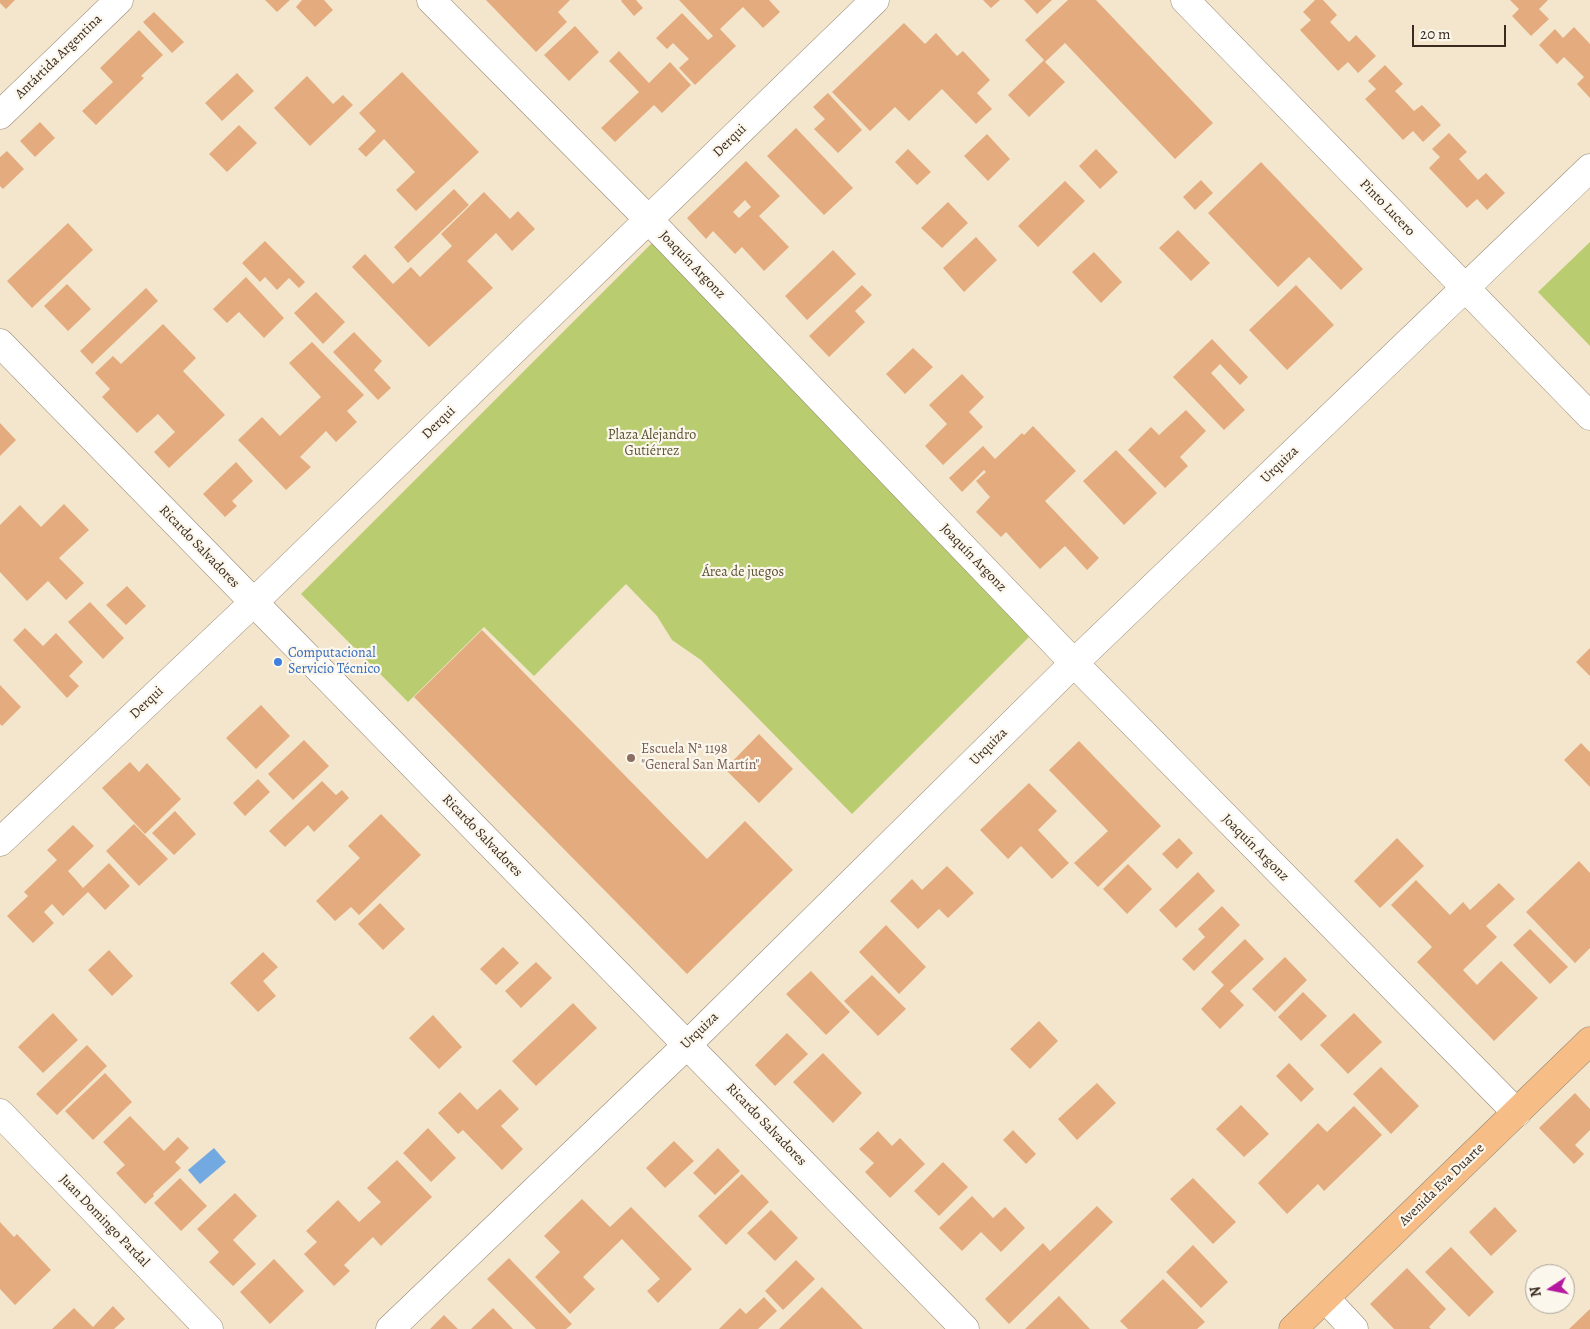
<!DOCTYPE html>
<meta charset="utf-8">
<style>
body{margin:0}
#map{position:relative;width:1590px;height:1329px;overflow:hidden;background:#f3e6cc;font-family:Alegreya,serif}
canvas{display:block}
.north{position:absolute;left:1525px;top:1264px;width:50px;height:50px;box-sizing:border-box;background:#fbf7ec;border:1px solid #aea59a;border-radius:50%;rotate:259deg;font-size:14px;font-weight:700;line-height:20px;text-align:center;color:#3b2a1e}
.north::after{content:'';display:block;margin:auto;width:18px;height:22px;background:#b5179e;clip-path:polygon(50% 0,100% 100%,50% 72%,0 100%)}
.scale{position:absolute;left:1412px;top:25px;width:94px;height:22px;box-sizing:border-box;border:2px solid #3b2a1e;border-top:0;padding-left:6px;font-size:15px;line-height:18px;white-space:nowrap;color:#3b2a1e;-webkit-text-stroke:4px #fbf7ec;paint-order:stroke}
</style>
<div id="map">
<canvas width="1590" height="1329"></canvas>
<div class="north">N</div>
<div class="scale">20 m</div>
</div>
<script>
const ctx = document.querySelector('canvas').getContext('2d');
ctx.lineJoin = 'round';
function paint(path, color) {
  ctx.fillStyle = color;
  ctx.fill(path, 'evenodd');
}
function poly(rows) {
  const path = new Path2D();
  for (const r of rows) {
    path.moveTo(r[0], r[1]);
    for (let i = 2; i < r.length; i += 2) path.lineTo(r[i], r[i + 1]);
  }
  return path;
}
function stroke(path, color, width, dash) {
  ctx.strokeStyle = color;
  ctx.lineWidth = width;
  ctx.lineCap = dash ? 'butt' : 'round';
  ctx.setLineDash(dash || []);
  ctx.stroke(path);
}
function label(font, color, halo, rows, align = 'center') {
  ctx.font = font + ' Alegreya,serif';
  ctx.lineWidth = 4.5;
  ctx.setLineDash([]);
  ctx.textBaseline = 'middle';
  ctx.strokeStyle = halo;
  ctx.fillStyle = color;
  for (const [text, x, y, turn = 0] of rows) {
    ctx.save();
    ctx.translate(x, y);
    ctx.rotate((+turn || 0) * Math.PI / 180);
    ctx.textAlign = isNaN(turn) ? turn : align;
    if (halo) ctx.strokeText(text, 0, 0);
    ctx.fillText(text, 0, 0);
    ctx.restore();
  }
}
paint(poly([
 [1590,242,1590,346,1538,292],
 [652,243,1036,630,852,814,701,660,672,640,657,616,626,584,534,676,484,627,408,702,301,594]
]), '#b9cc70');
paint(poly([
 [214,1148,226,1162,200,1184,188,1170]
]), '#73a9e1');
paint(poly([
 [0,0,15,0,6,9,0,3],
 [265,0,290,0,277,12],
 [302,0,324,0,333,10,315,27,296,7],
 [486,0,570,0,558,12,567,22,536,52],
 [622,0,636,0,643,8,634,16,621,1],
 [679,0,769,0,780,12,763,28,743,7,720,29,736,46,695,85,679,68,689,59,673,43,667,49,656,38,682,13,708,40,713,36],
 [983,0,1000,0,991,8],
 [1024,0,1052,0,1037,14],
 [1068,0,1096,0,1213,123,1175,159,1065,43,1045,62,1065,82,1029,117,1008,95,1044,60,1025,40],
 [1315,0,1323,0,1337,15,1330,22,1349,42,1356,35,1376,56,1358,73,1348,62,1338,71,1300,30,1311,20,1303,12],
 [1510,0,1548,0,1539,9,1549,19,1531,36,1512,16,1519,9],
 [154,12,184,42,172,53,143,22],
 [904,23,925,44,936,33,957,56,963,51,990,80,977,93,992,109,976,124,942,89,909,121,895,107,870,131,832,92],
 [575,26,599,52,569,81,544,55],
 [1574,27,1590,44,1590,98,1577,84,1584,77,1564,57,1557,64,1539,45,1555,29,1563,38],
 [139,30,163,55,141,76,144,78,96,125,82,111,113,82,100,68],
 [619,51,649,83,670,62,691,85,662,113,654,105,615,142,601,128,639,92,609,61],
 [1385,65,1403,84,1395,91,1414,111,1422,105,1441,125,1423,142,1413,131,1403,140,1365,99,1376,89,1368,81],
 [402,72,479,152,416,211,396,190,415,172,384,139,366,157,358,149,376,131,359,113],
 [237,73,254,91,222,121,205,103],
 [307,76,333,104,343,95,353,105,310,146,274,108],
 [828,93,862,130,838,153,814,129,825,119,813,107],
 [40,122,55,138,35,157,20,141],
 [239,125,257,143,227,172,209,154],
 [796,128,853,188,824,215,767,156],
 [1449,133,1467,152,1459,159,1478,180,1486,173,1505,193,1487,210,1477,199,1467,208,1429,168,1440,157,1432,149],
 [987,134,1010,159,988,181,964,156],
 [908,149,931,172,917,185,895,162],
 [1096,149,1118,172,1100,189,1079,166],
 [7,151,24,169,3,189,0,186,0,157],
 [746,161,780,196,759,216,789,247,764,271,742,247,735,254,713,231,706,239,687,218],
 [745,200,751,207,739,218,733,212],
 [1261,162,1363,269,1341,290,1309,257,1278,287,1208,213],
 [1201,180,1213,193,1195,210,1183,197],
 [1065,181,1085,201,1038,247,1018,226],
 [454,189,469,205,408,263,394,247],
 [484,192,510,219,518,211,535,229,512,251,496,233,467,261,493,288,429,347,352,267,365,254,393,284,411,267,420,277,452,246,441,234],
 [948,202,968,223,942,248,921,228],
 [68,223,93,250,32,308,7,281],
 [1178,230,1210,263,1191,281,1159,248],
 [976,237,997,260,964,292,943,268],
 [265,241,305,282,299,288,289,278,277,290,265,277,260,282,242,263],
 [833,250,856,274,807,320,785,296],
 [1094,252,1122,282,1101,303,1072,272],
 [246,277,284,318,264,338,239,312,227,323,213,309],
 [67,284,91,309,68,331,44,306],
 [862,285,872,295,855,311,865,322,829,357,809,336],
 [1296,285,1334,325,1287,370,1249,330],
 [146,288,158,301,92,364,80,351],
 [316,292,345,322,323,344,294,313],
 [163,324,196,358,183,371,225,415,169,468,154,452,175,432,158,414,137,433,102,397,110,389,95,373,113,356,121,364],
 [354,332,382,361,374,370,391,388,378,400,333,352],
 [1212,339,1248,377,1240,385,1220,364,1211,373,1245,410,1224,430,1173,377],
 [312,342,364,395,347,411,357,422,336,442,326,431,300,457,311,467,286,490,238,440,262,417,280,436,321,397,289,363],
 [913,348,933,367,905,394,886,374],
 [962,374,984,397,969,412,983,427,943,465,925,446,947,424,929,405],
 [1186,410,1206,431,1180,457,1188,466,1165,488,1128,450,1151,427,1159,435],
 [0,423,16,440,0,456],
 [1033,426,1076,471,1045,501,1099,558,1087,570,1065,546,1040,569,1006,532,1001,537,976,512,990,497,976,481,986,472,984,470,962,492,949,478,983,446,995,459,1022,433,1024,435],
 [1116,450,1157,493,1124,525,1083,481],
 [236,462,253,481,232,501,237,506,225,517,203,494],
 [64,504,89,530,59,558,84,583,66,600,48,581,27,601,0,572,0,525,20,505,41,527],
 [127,586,146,606,126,625,106,605],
 [90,602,124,638,103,659,68,622],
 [25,628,43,646,56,633,83,662,69,676,79,686,67,698,13,640],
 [482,630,707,859,745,821,793,870,687,974,414,697],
 [1590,648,1590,676,1576,662],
 [0,685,21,707,2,726,0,724],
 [261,705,290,736,256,769,226,738],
 [759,734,793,769,759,803,725,769],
 [304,740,329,766,293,800,268,774],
 [1079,741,1161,826,1098,887,1074,863,1108,831,1049,770],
 [1581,743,1590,752,1590,787,1564,760],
 [130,762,139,772,147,763,181,799,145,834,102,788],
 [258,779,270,792,245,816,233,803],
 [322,781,336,795,342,790,349,798,314,832,308,825,285,847,269,831],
 [1029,783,1057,811,1038,830,1069,863,1052,879,1021,846,1008,859,980,830],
 [175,811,196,834,174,855,152,833],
 [381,814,421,855,359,915,351,907,335,921,316,901,360,858,348,846],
 [134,824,168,859,139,886,106,851],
 [73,825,94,846,68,871,77,881,83,888,109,863,130,886,105,910,88,892,63,916,52,904,44,912,54,923,33,943,7,916,28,896,24,892,57,860,47,850],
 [1179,838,1193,853,1177,869,1162,854],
 [1397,838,1424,866,1380,908,1354,881],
 [1579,861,1590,873,1590,948,1575,963,1526,912],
 [1128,864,1152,889,1127,914,1103,889],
 [947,866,974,893,948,918,939,909,918,929,890,901,912,879,922,890],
 [1198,872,1215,891,1176,928,1159,910],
 [1416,880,1450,915,1463,902,1470,910,1499,883,1515,899,1486,926,1497,937,1463,970,1477,985,1501,961,1538,998,1494,1041,1417,962,1432,947,1391,905],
 [380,903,405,929,383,950,358,924],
 [1222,906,1240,925,1194,971,1182,959,1205,937,1198,929],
 [886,925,926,967,899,994,859,952],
 [1530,929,1568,967,1550,984,1513,945],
 [1245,939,1264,959,1230,991,1244,1005,1220,1029,1201,1009,1224,985,1211,972],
 [503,947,519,963,496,985,480,969],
 [109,950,133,976,112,996,88,970],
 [263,952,278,967,263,981,276,996,258,1012,230,983],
 [1285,957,1307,980,1275,1012,1252,989],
 [536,962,552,978,521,1008,505,991],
 [811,971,850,1012,826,1035,786,994],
 [872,975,906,1009,878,1036,844,1001],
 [1303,992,1327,1016,1301,1041,1278,1017],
 [573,1003,597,1028,536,1086,512,1061],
 [53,1013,78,1040,43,1073,18,1047],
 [1354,1013,1382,1042,1348,1074,1320,1045],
 [433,1015,462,1047,439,1069,409,1038],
 [1039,1021,1058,1041,1030,1069,1010,1049],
 [787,1033,808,1054,775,1086,755,1065],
 [87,1045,107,1066,57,1115,36,1094],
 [823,1053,862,1093,833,1123,793,1082],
 [1289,1063,1314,1089,1301,1102,1276,1076],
 [1381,1067,1419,1106,1391,1134,1353,1094],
 [105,1073,132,1102,93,1140,65,1111],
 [1097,1083,1116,1103,1077,1140,1058,1119],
 [500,1089,519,1109,501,1126,523,1149,502,1170,463,1130,458,1134,438,1113,460,1092,477,1110],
 [1575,1093,1590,1109,1590,1130,1575,1145,1584,1154,1574,1164,1539,1128],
 [1241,1105,1269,1134,1244,1157,1216,1129],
 [1354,1106,1382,1135,1324,1191,1318,1184,1287,1214,1258,1183,1318,1123,1327,1132],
 [130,1116,164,1151,178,1137,189,1148,175,1162,181,1168,153,1194,154,1196,145,1204,116,1173,125,1165,103,1142],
 [428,1128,456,1158,431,1182,403,1153],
 [1013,1130,1036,1154,1026,1164,1003,1140],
 [878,1131,892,1146,900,1138,925,1164,890,1198,865,1172,874,1163,859,1149],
 [674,1141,694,1161,665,1188,646,1168],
 [718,1148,740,1171,715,1195,693,1173],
 [397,1160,432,1197,381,1246,373,1237,344,1265,350,1271,334,1286,304,1254,317,1242,306,1231,338,1200,359,1222,381,1202,367,1188],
 [943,1162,968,1187,939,1216,914,1191],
 [742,1174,769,1202,726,1245,698,1216],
 [180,1178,207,1206,181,1231,154,1203],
 [1193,1178,1236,1222,1213,1244,1170,1199],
 [235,1193,257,1216,233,1240,256,1264,233,1286,209,1262,219,1252,197,1229],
 [972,1196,993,1218,1005,1207,1025,1228,1001,1252,981,1232,962,1251,939,1228],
 [582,1199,610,1227,631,1207,692,1269,658,1303,647,1291,660,1279,622,1239,583,1277,595,1289,570,1314,535,1277,560,1252,544,1236],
 [1097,1206,1113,1222,1009,1324,985,1299,1043,1243,1050,1251],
 [1495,1207,1517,1231,1491,1256,1469,1232],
 [771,1210,798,1238,775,1261,747,1233],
 [0,1222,14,1237,17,1234,51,1270,15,1305,0,1289],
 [1193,1245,1228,1282,1201,1308,1166,1272],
 [1451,1247,1494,1292,1469,1317,1425,1272],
 [509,1258,572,1324,566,1329,536,1329,487,1279],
 [274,1259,304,1291,270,1324,240,1292],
 [796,1260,815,1279,783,1310,765,1291],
 [1407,1268,1446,1309,1429,1327,1431,1329,1394,1329,1370,1304],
 [1163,1279,1205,1322,1197,1329,1128,1329,1120,1321],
 [822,1287,863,1329,779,1329],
 [1059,1296,1090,1329,1025,1329],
 [764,1297,777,1311,758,1329,719,1329,740,1308,746,1314],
 [113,1306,125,1319,114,1329,52,1329,74,1308,93,1327],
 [493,1308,513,1329,471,1329],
 [1590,1309,1590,1329,1569,1329],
 [444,1315,458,1329,430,1329]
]), '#e4ac7e');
const minor = poly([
 [431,0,649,220,1074,663,1517,1113],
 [1185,0,1590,416],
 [0,115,119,0],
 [0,343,965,1329],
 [0,842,253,603,875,0],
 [0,1113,209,1329],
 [1325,1298,1354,1329],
 [390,1329,687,1045,1074,663,1590,168]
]);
const major = poly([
 [1293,1329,1590,1041]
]);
stroke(minor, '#978875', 29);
stroke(major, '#978875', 29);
stroke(minor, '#fff', 28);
stroke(major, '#f6be86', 28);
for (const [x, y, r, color] of [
 [278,662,5,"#3f7fe0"],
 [631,758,5,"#8d6e63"]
]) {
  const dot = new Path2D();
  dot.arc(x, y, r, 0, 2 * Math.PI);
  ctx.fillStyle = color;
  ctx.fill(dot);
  stroke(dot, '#fbf7ec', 2);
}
label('14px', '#3b2a1e', '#fbf7ec', [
 ["Antártida Argentina",59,57,-44],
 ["Derqui",730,141,-44],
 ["Pinto Lucero",1387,208,46],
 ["Joaquín Argonz",692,265,46],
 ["Derqui",439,423,-44],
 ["Urquiza",1280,465,-44],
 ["Ricardo Salvadores",199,547,46],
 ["Joaquín Argonz",973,558,46],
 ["Derqui",147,703,-43],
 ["Urquiza",989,747,-45],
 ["Ricardo Salvadores",482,836,46],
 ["Joaquín Argonz",1255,848,45],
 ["Urquiza",700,1031,-44],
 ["Ricardo Salvadores",766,1125,46],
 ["Avenida Eva Duarte",1442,1185,-44],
 ["Juan Domingo Pardal",104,1221,46]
]);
label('14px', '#5a5232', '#fbf7ec', [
 ["Plaza Alejandro",652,436],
 ["Gutiérrez",652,452],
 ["Área de juegos",743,573]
]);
label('14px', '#366cbe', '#fbf7ec', [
 ["Computacional",288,654],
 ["Servicio Técnico",288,670]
], 'left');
label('14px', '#785e54', '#fbf7ec', [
 ["Escuela Nª 1198",641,750],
 ["\"General San Martín\"",641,766]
], 'left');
</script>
